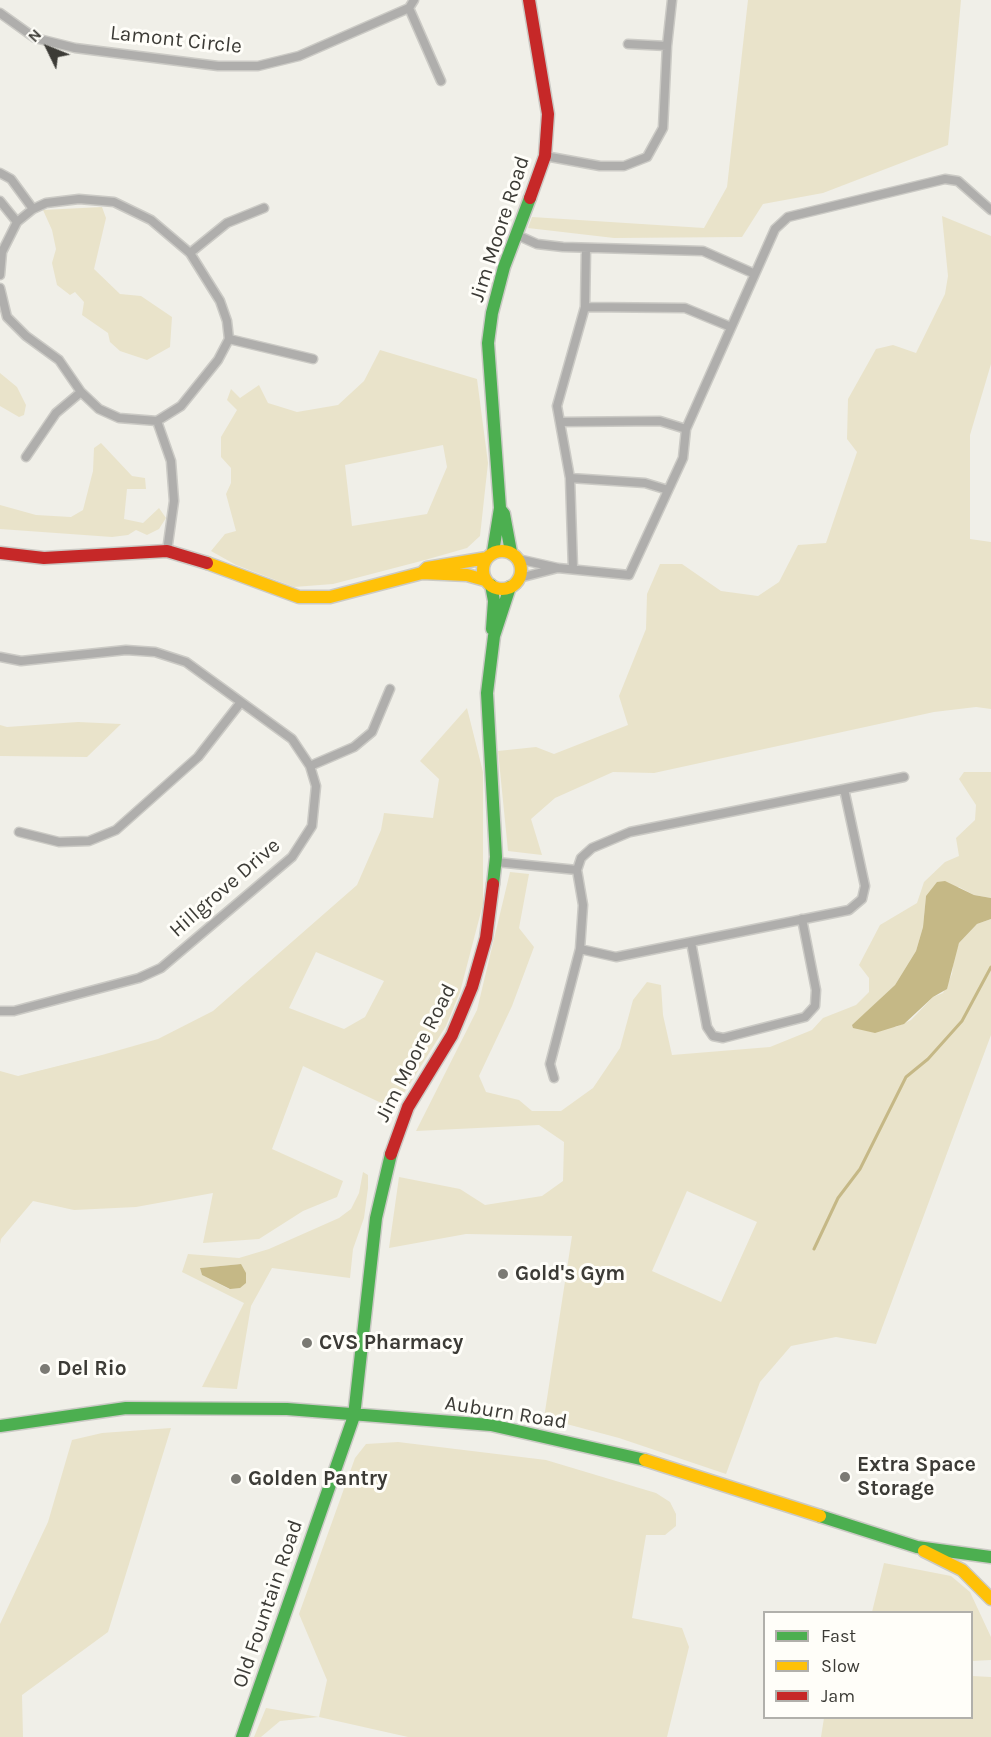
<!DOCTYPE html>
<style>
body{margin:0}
#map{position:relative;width:991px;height:1737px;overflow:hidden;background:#f0efe8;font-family:Karla,sans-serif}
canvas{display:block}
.legend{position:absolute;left:763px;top:1611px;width:210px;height:108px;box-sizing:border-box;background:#fffef9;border:2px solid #b1b0ab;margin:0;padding:8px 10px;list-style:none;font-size:18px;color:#3c3b36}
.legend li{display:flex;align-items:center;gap:12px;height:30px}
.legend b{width:30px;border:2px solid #b1b0ab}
.north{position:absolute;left:18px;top:18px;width:60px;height:60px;-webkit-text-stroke:4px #fffef9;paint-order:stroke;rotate:313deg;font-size:16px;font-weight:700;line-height:24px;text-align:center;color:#3c3b36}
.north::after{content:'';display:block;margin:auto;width:21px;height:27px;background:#3c3b36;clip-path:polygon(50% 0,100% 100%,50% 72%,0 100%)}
</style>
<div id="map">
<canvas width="991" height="1737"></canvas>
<ul class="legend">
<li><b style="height:8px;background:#4caf50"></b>Fast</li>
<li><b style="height:8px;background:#ffc107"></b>Slow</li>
<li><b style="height:8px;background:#c62828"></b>Jam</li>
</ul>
<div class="north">N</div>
</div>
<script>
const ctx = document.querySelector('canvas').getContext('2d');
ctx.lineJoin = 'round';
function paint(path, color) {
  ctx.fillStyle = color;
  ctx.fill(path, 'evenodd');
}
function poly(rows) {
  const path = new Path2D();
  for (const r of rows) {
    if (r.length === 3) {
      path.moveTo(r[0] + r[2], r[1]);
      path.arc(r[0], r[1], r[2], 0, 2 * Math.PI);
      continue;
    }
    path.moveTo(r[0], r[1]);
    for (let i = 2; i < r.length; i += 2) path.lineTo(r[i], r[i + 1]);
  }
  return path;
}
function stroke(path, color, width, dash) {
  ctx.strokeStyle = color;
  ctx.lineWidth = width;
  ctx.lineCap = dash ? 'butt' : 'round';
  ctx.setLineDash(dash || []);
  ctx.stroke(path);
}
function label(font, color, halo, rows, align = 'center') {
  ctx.font = font + ' Karla,sans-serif';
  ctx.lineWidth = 6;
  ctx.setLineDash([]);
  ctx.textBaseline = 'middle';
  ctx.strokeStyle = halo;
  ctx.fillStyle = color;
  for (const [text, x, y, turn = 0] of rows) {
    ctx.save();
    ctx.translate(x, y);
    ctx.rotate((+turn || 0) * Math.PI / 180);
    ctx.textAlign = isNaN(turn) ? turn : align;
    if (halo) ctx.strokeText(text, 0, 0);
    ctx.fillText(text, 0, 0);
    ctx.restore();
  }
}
paint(poly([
 [748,0,961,0,948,145,823,193,763,204,742,237,614,238,528,228,532,217,704,228,727,187],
 [102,207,106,218,94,269,120,294,141,296,172,317,170,347,147,360,120,351,110,342,108,333,82,315,84,302,75,292,70,295,57,285,52,263,56,249,52,230,43,210],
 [942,216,991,236,991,364,970,435,970,539,991,542,991,709,976,707,934,712,654,773,613,772,555,798,531,819,542,855,508,851,498,751,536,747,554,754,628,725,619,696,646,629,647,594,660,564,682,564,721,591,758,596,779,582,798,545,826,543,857,452,847,439,848,399,876,349,893,345,916,353,945,294,948,276],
 [380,350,477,379,488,463,480,536,467,548,425,560,333,584,294,587,236,565,211,551,225,534,236,531,226,494,231,483,231,468,221,457,221,437,237,410,227,400,231,389,240,398,259,385,268,403,297,412,338,405,364,381],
 [443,445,447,467,427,514,352,526,345,465],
 [0,373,17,387,26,405,24,415,19,417,0,406],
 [101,443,132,476,145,478,146,489,127,489,124,519,143,523,159,508,166,518,159,529,147,535,136,530,128,535,112,537,0,529,0,505,36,515,71,517,83,510,93,471,94,448],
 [467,708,483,772,483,904,460,992,446,1026,394,1109,303,1066,272,1149,343,1181,337,1197,303,1211,259,1239,203,1243,213,1193,136,1207,74,1210,33,1201,1,1239,0,1244,0,1071,18,1076,102,1055,158,1039,213,1011,357,885,381,830,384,813,433,818,439,779,420,761],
 [316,952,384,981,365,1017,344,1029,289,1008],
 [78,722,121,724,87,757,0,756,0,725,7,727],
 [964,772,991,772,991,898,974,895,959,887,926,896,923,927,916,951,895,985,853,1025,896,1027,911,1020,933,997,943,993,952,974,954,956,959,943,977,924,991,919,991,1035,876,1344,836,1337,791,1346,760,1382,726,1474,619,1438,544,1418,572,1236,466,1234,389,1248,399,1177,460,1189,485,1205,542,1196,563,1181,564,1142,539,1125,416,1131,477,1010,510,872,529,874,519,928,534,947,512,1006,479,1076,486,1092,519,1100,532,1111,561,1111,593,1088,620,1048,633,1000,647,982,661,985,663,1015,672,1055,770,1047,812,1030,823,1018,856,1005,869,992,869,978,859,965,880,925,917,903,924,882,945,862,959,856,956,838,975,820,976,805,959,779],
 [687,1191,757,1222,721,1302,652,1271],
 [363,1172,368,1175,368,1188,364,1218,353,1249,350,1278,272,1268,251,1306,237,1389,202,1387,244,1303,182,1272,188,1254,239,1258,269,1249,339,1218,351,1209,359,1193],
 [241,1264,229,1289,202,1275,200,1268],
 [171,1428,108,1632,22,1695,23,1737,0,1737,0,1624,48,1522,72,1440,102,1433],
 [398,1442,546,1460,656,1493,670,1502,676,1514,676,1526,665,1535,646,1535,632,1618,682,1628,689,1647,667,1737,408,1737,319,1717,280,1721,261,1737,254,1737,266,1708,319,1717,327,1680,299,1614,355,1458,366,1444],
 [884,1563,951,1576,970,1592,991,1637,991,1660,972,1661,972,1612,872,1612],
 [972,1676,991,1677,991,1737,821,1737,824,1718,972,1718]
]), '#e9e3ca');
paint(poly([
 [945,881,974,895,991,898,991,919,977,924,959,943,947,989,933,997,904,1024,875,1033,853,1028,852,1025,895,985,916,951,923,927,926,896,937,882],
 [241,1264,246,1273,246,1283,240,1288,230,1289,202,1275,200,1268]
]), '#c5b886');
stroke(poly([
 [814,1249,838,1198,860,1169,906,1077,928,1059,962,1021,991,967]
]), '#c5b886', 3);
const street = poly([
 [409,8,441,81],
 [0,13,35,38,75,48,218,66,258,66,299,56,409,8,414,0],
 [628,44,667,46],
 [545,156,600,166,624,166,647,157,663,128,667,46,672,0],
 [0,173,11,179,33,209],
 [0,201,17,222],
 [517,235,537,244,563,247,703,251,755,274],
 [190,253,227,223,264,208],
 [0,275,2,252,17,222,33,209,46,203,79,199,114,202,151,220,190,253,220,301,227,321,229,339,218,360,181,406,157,421,119,418,99,409,81,392,59,360,26,336,7,317,0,288],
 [585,307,685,308,731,327],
 [229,339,313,359],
 [157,421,171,461,174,501,167,551],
 [560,422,660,421,686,429],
 [26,457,56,413,81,392],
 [570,478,645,483,668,490],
 [518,559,558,568,629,575,683,458,686,429,775,229,788,217,945,179,958,181,991,210],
 [573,569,570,478,557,406,585,307,586,248],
 [519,578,558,568],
 [0,657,21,661,126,650,155,652,186,662,292,739,310,766,316,786,312,826,292,857,161,968,139,978,14,1011,0,1011],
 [310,766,354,747,372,732,390,689],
 [19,832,59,842,89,841,116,830,198,757,241,702],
 [496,862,577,870],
 [691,942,707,1027,713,1036,723,1038,805,1017,815,1006,816,990,802,919],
 [580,949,616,957,849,910,862,899,865,886,844,789],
 [554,1078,550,1064,580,949,583,905,577,870,581,858,592,848,630,832,904,777]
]);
const fast = poly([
 [500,509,504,514,511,552],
 [493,552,500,508,488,343,492,313,504,267,530,198],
 [491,585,494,601,492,629],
 [493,884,496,857,487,693,494,636,510,587],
 [0,1426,126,1408,287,1409,491,1425,645,1460],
 [820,1516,917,1547,991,1557],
 [242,1737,354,1416,376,1218,391,1154]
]);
const slow = poly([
 [502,570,19],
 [207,563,299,597,330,597,422,573,427,568,487,558],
 [422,573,467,575,485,580],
 [645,1460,820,1516],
 [924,1551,962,1570,991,1599]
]);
const jam = poly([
 [529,0,548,114,545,156,530,198],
 [0,553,44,558,167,551,207,563],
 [391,1154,408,1107,452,1035,472,987,486,938,493,884]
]);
stroke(street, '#cbcac5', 11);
stroke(fast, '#cbcac5', 15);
stroke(slow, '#cbcac5', 15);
stroke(jam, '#cbcac5', 15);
stroke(street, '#afaeac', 8);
stroke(fast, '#4caf50', 12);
stroke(slow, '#ffc107', 12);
stroke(jam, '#c62828', 12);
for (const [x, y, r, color] of [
 [503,1274,6,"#7b7a74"],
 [307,1343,6,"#7b7a74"],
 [45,1369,6,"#7b7a74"],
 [845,1477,6,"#7b7a74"],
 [236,1479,6,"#7b7a74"]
]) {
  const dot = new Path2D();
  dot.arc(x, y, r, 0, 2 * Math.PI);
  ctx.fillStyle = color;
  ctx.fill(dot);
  stroke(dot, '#fffef9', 2);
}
label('21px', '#3c3b36', '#fffef9', [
 ["Lamont Circle",176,40,6],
 ["Jim Moore Road",500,229,-72],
 ["Hillgrove Drive",225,888,-41],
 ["Jim Moore Road",416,1053,-63],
 ["Auburn Road",506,1413,9],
 ["Old Fountain Road",268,1604,-71]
]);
label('bold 21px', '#3c3b36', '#fffef9', [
 ["Gold's Gym",515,1274],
 ["CVS Pharmacy",319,1343],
 ["Del Rio",57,1369],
 ["Extra Space",857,1465],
 ["Storage",857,1489],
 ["Golden Pantry",248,1479]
], 'left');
</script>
